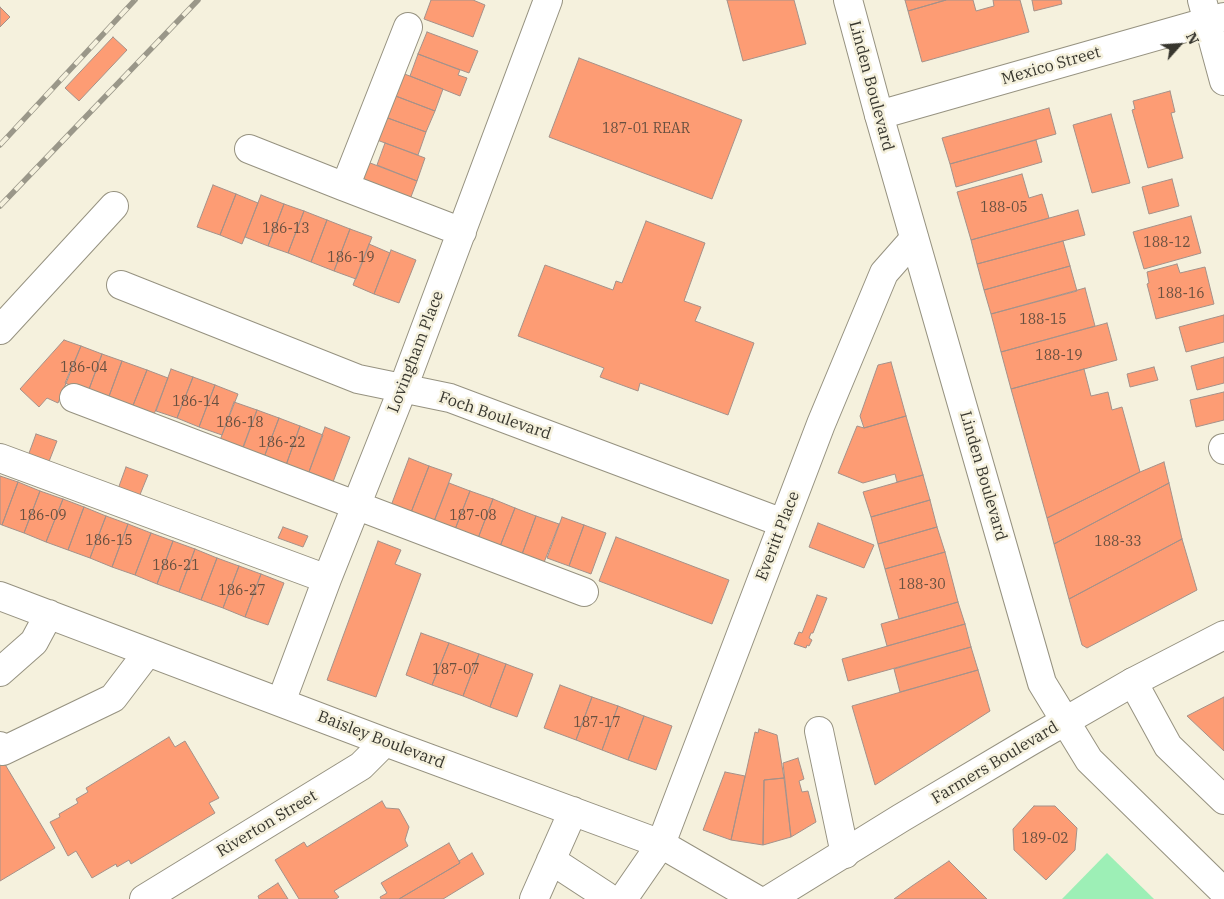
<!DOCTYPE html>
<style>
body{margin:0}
#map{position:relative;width:1224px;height:899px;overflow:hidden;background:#f5f1dd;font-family:"IBM Plex Serif",serif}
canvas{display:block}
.north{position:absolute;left:1154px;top:20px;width:50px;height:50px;-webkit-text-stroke:4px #f5f1dd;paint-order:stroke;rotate:64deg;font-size:14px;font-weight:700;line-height:20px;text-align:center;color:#37362e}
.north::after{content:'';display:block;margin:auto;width:18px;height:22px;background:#37362e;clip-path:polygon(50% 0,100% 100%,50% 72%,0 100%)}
</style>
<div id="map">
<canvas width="1224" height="899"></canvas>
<div class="north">N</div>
</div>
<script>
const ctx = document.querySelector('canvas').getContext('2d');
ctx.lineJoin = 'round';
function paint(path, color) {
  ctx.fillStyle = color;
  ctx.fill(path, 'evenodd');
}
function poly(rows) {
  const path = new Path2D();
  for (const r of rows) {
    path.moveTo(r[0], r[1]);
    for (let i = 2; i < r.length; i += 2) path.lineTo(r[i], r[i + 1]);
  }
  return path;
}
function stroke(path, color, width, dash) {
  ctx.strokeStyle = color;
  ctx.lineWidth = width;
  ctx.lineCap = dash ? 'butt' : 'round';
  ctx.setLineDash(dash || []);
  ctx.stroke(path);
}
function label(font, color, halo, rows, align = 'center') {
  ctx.font = font + ' "IBM Plex Serif",serif';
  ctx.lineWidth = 5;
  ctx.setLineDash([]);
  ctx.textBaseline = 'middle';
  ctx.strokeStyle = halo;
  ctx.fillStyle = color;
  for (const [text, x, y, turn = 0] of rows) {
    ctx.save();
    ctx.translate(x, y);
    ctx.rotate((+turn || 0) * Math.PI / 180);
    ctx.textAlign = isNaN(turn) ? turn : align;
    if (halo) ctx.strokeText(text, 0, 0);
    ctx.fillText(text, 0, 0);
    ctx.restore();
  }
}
paint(poly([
 [1107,853,1154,899,1062,899]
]), '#9defb6');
const building = poly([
 [431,0,473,0,485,5,473,37,424,19,431,0],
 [727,0,794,0,806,44,743,61,727,0],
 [905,0,946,0,908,11,905,0],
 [946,0,973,0,976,11,994,6,993,0,1020,0,1029,32,922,62,908,11,946,0],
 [1032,0,1061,0,1062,4,1034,11,1032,0],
 [0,7,10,17,0,27,0,7],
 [427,32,478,51,469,73,418,54,427,32],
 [113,37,127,50,79,101,65,88,113,37],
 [418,54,460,70,458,75,467,78,460,96,410,76,418,54],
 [579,58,742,120,712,199,549,137,579,58],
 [402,73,443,89,435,111,393,95,402,73],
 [1170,91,1175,112,1171,113,1183,158,1148,168,1132,110,1135,109,1133,101,1170,91],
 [393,95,435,111,426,132,385,117,393,95],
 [1049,108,1056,134,950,164,942,138,1049,108],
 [1111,114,1130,183,1092,193,1073,125,1111,114],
 [385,117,426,132,418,155,377,140,385,117],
 [1036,140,1042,162,956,187,950,164,1036,140],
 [385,143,425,158,417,181,377,165,385,143],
 [365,161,417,181,409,202,357,182,365,161],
 [1022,174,1029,198,1042,194,1049,218,971,240,957,192,1022,174],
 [1172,179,1179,206,1149,214,1142,187,1172,179],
 [213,185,236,194,220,235,197,227,213,185],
 [236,194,258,203,242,244,220,235,236,194],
 [261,195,284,204,268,246,245,237,261,195],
 [284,204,304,211,288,253,268,246,284,204],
 [1078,210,1085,235,977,264,971,240,1078,210],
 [304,211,327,220,311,262,288,253,304,211],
 [1191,216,1201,253,1144,269,1133,232,1191,216],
 [327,220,350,229,334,271,311,262,327,220],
 [646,221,705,243,684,301,701,307,695,321,754,343,728,415,640,383,638,391,600,377,604,368,518,336,545,265,613,290,616,281,622,283,646,221],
 [350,229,372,237,356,279,334,271,350,229],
 [1063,241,1070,266,984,290,977,264,1063,241],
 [369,244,390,253,374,294,353,285,369,244],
 [391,250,416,260,399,303,374,294,391,250],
 [1177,264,1180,273,1205,267,1214,304,1156,319,1147,284,1149,283,1147,272,1177,264],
 [1070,266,1077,291,991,314,984,290,1070,266],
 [1085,288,1095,326,1001,352,991,314,1085,288],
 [1224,315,1224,342,1186,352,1179,327,1224,315],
 [1107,323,1117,360,1011,389,1001,352,1107,323],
 [64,340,81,346,58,403,47,398,39,407,20,389,64,340],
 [81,346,102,354,88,392,65,383,81,346],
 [102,354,122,361,108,399,88,392,102,354],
 [1224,357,1224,383,1197,390,1191,366,1224,357],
 [122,361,147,370,132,408,108,399,122,361],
 [891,362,906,416,864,428,860,416,878,365,891,362],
 [1154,367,1158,380,1130,387,1127,374,1154,367],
 [171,369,193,377,177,418,156,411,171,369],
 [1084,369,1091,396,1108,392,1112,410,1122,407,1140,472,1047,518,1011,389,1084,369],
 [147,370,168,378,153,417,132,408,147,370],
 [193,377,215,385,199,427,177,418,193,377],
 [215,385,238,394,222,435,199,427,215,385],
 [1224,392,1224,420,1196,427,1190,400,1224,392],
 [234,402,257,410,242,451,219,443,234,402],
 [257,410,279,418,263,460,241,452,257,410],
 [906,416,923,475,897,482,895,474,863,483,838,473,857,426,864,428,906,416],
 [279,418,300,426,285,468,263,460,279,418],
 [300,426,323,435,307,477,285,468,300,426],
 [325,427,350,437,333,482,309,472,325,427],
 [36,434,57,441,48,464,28,456,36,434],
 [409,458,429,466,410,515,389,511,409,458],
 [1164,462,1169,483,1054,544,1047,518,1140,472,1164,462],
 [429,466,452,474,433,524,410,515,429,466],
 [126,467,148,475,139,497,118,489,126,467],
 [923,475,930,500,871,517,863,492,923,475],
 [0,476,18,482,2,525,0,524,0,476],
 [18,482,40,491,24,533,2,525,18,482],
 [449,483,470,491,454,532,433,524,449,483],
 [1169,483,1182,539,1069,599,1054,544,1169,483],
 [40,491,63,499,46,542,24,533,40,491],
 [470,491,493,499,477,541,454,532,470,491],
 [63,499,84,507,68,550,46,542,63,499],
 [493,499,515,508,499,549,477,541,493,499],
 [930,500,937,527,878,544,871,517,930,500],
 [84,507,106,516,90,558,68,550,84,507],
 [515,508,536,516,521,557,499,549,515,508],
 [106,516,128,524,112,567,90,558,106,516],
 [536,516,559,524,543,565,521,557,536,516],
 [562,517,584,525,569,566,547,558,562,517],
 [818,523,874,545,864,568,809,547,818,523],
 [128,524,151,533,135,575,112,567,128,524],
 [584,525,606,533,591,574,569,566,584,525],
 [283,527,308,536,303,547,278,538,283,527],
 [937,527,945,552,885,569,878,544,937,527],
 [151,533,173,541,157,584,135,575,151,533],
 [616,537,729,580,712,624,599,581,616,537],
 [1182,539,1197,590,1087,648,1082,645,1069,599,1182,539],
 [173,541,195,549,179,592,157,584,173,541],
 [378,541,401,550,395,564,421,574,376,697,327,680,378,541],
 [195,549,217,558,201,600,179,592,195,549],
 [945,552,958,602,899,619,885,569,945,552],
 [217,558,239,566,223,608,201,600,217,558],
 [239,566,261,574,245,617,223,608,239,566],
 [261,574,284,583,268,625,245,617,261,574],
 [817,595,827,598,813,633,811,633,809,638,812,640,809,646,807,645,806,648,794,644,799,632,802,633,817,595],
 [958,602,965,624,887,646,881,624,958,602],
 [965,624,971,647,848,681,842,659,965,624],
 [421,633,449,643,432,685,406,675,421,633],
 [449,643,479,654,463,696,432,685,449,643],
 [971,647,978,670,900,692,894,669,971,647],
 [479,654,506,664,490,707,463,696,479,654],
 [506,664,533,674,517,717,490,707,506,664],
 [978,670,990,711,875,785,852,706,978,670],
 [560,685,592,697,576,740,544,728,560,685],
 [592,697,618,706,602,750,576,740,592,697],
 [1224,697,1224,751,1187,716,1224,697],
 [618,706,644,716,628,760,602,750,618,706],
 [644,716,672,726,656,770,628,760,644,716],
 [759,729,777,735,784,778,764,780,763,845,731,840,755,732,758,733,759,729],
 [169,737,175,747,185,741,219,798,209,803,215,813,131,864,129,860,117,867,116,864,92,878,76,851,68,856,50,822,60,817,59,814,78,803,76,799,88,792,86,788,169,737],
 [0,756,55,848,0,881,0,756],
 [798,758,804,779,799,781,802,792,808,791,816,822,791,837,783,763,798,758],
 [725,772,745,776,731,840,703,830,725,772],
 [784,778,791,837,763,845,764,780,784,778],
 [382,801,386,808,399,809,409,827,405,840,408,846,334,891,339,897,336,899,299,899,275,860,304,842,307,847,382,801],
 [1034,806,1055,806,1077,828,1075,850,1046,880,1014,850,1013,829,1034,806],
 [449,843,460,863,399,899,381,899,380,897,387,893,381,883,449,843],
 [472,853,484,874,443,899,399,899,460,863,459,861,472,853],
 [949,861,987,899,894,899,912,886,949,861],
 [278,883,288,899,259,899,258,896,278,883]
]);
paint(building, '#fd9c74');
stroke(building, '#a59189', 1);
const minor = poly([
 [1202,0,1224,81],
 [408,27,345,187,462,232],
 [879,115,1224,17],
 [249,149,345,187],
 [121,285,358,379,450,398,783,523],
 [0,330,114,206],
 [74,398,584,592],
 [1223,448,1224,450],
 [0,458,327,579],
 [0,596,385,742,661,844,756,899],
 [0,672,34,642,49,614],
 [1133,682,1168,746,1224,800],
 [281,702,327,579,403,388,548,0],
 [819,731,845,854],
 [0,746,3,751,113,698,148,652],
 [551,860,606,896,608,899],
 [144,899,361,766,385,742],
 [534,899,573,811],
 [623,899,661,844,821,424,884,273,914,239]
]);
const major = poly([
 [848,0,879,115,1042,683,1089,760,1224,892],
 [770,899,901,818,1029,742,1133,682,1224,635]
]);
stroke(minor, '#969280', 30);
stroke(major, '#969280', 30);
stroke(minor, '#fff', 28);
stroke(major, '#fff', 28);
const rail = poly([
 [0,145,135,0],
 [0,206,198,0]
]);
stroke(rail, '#9a9789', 5.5);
stroke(rail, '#f5f1dd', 4, [11]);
label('14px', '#685040', null, [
 ["187-01 REAR",646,129],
 ["188-05",1004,208],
 ["186-13",286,229],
 ["188-12",1167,243],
 ["186-19",351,258],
 ["188-16",1181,294],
 ["188-15",1043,320],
 ["188-19",1059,356],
 ["186-04",84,368],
 ["186-14",196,402],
 ["186-18",240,423],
 ["186-22",282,443],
 ["186-09",43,516],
 ["187-08",473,516],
 ["186-15",109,541],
 ["188-33",1118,542],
 ["186-21",176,566],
 ["188-30",922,585],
 ["186-27",242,591],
 ["187-07",456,670],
 ["187-17",597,723],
 ["189-02",1045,839]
]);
label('16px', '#37362e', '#f5f1dd', [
 ["Mexico Street",1051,66,-16],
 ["Linden Boulevard",871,86,75],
 ["Lovingham Place",416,352,-69],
 ["Foch Boulevard",495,416,19],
 ["Linden Boulevard",983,476,74],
 ["Everitt Place",778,536,-69],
 ["Baisley Boulevard",381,740,21],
 ["Farmers Boulevard",995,763,-31],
 ["Riverton Street",267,824,-31]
]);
</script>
